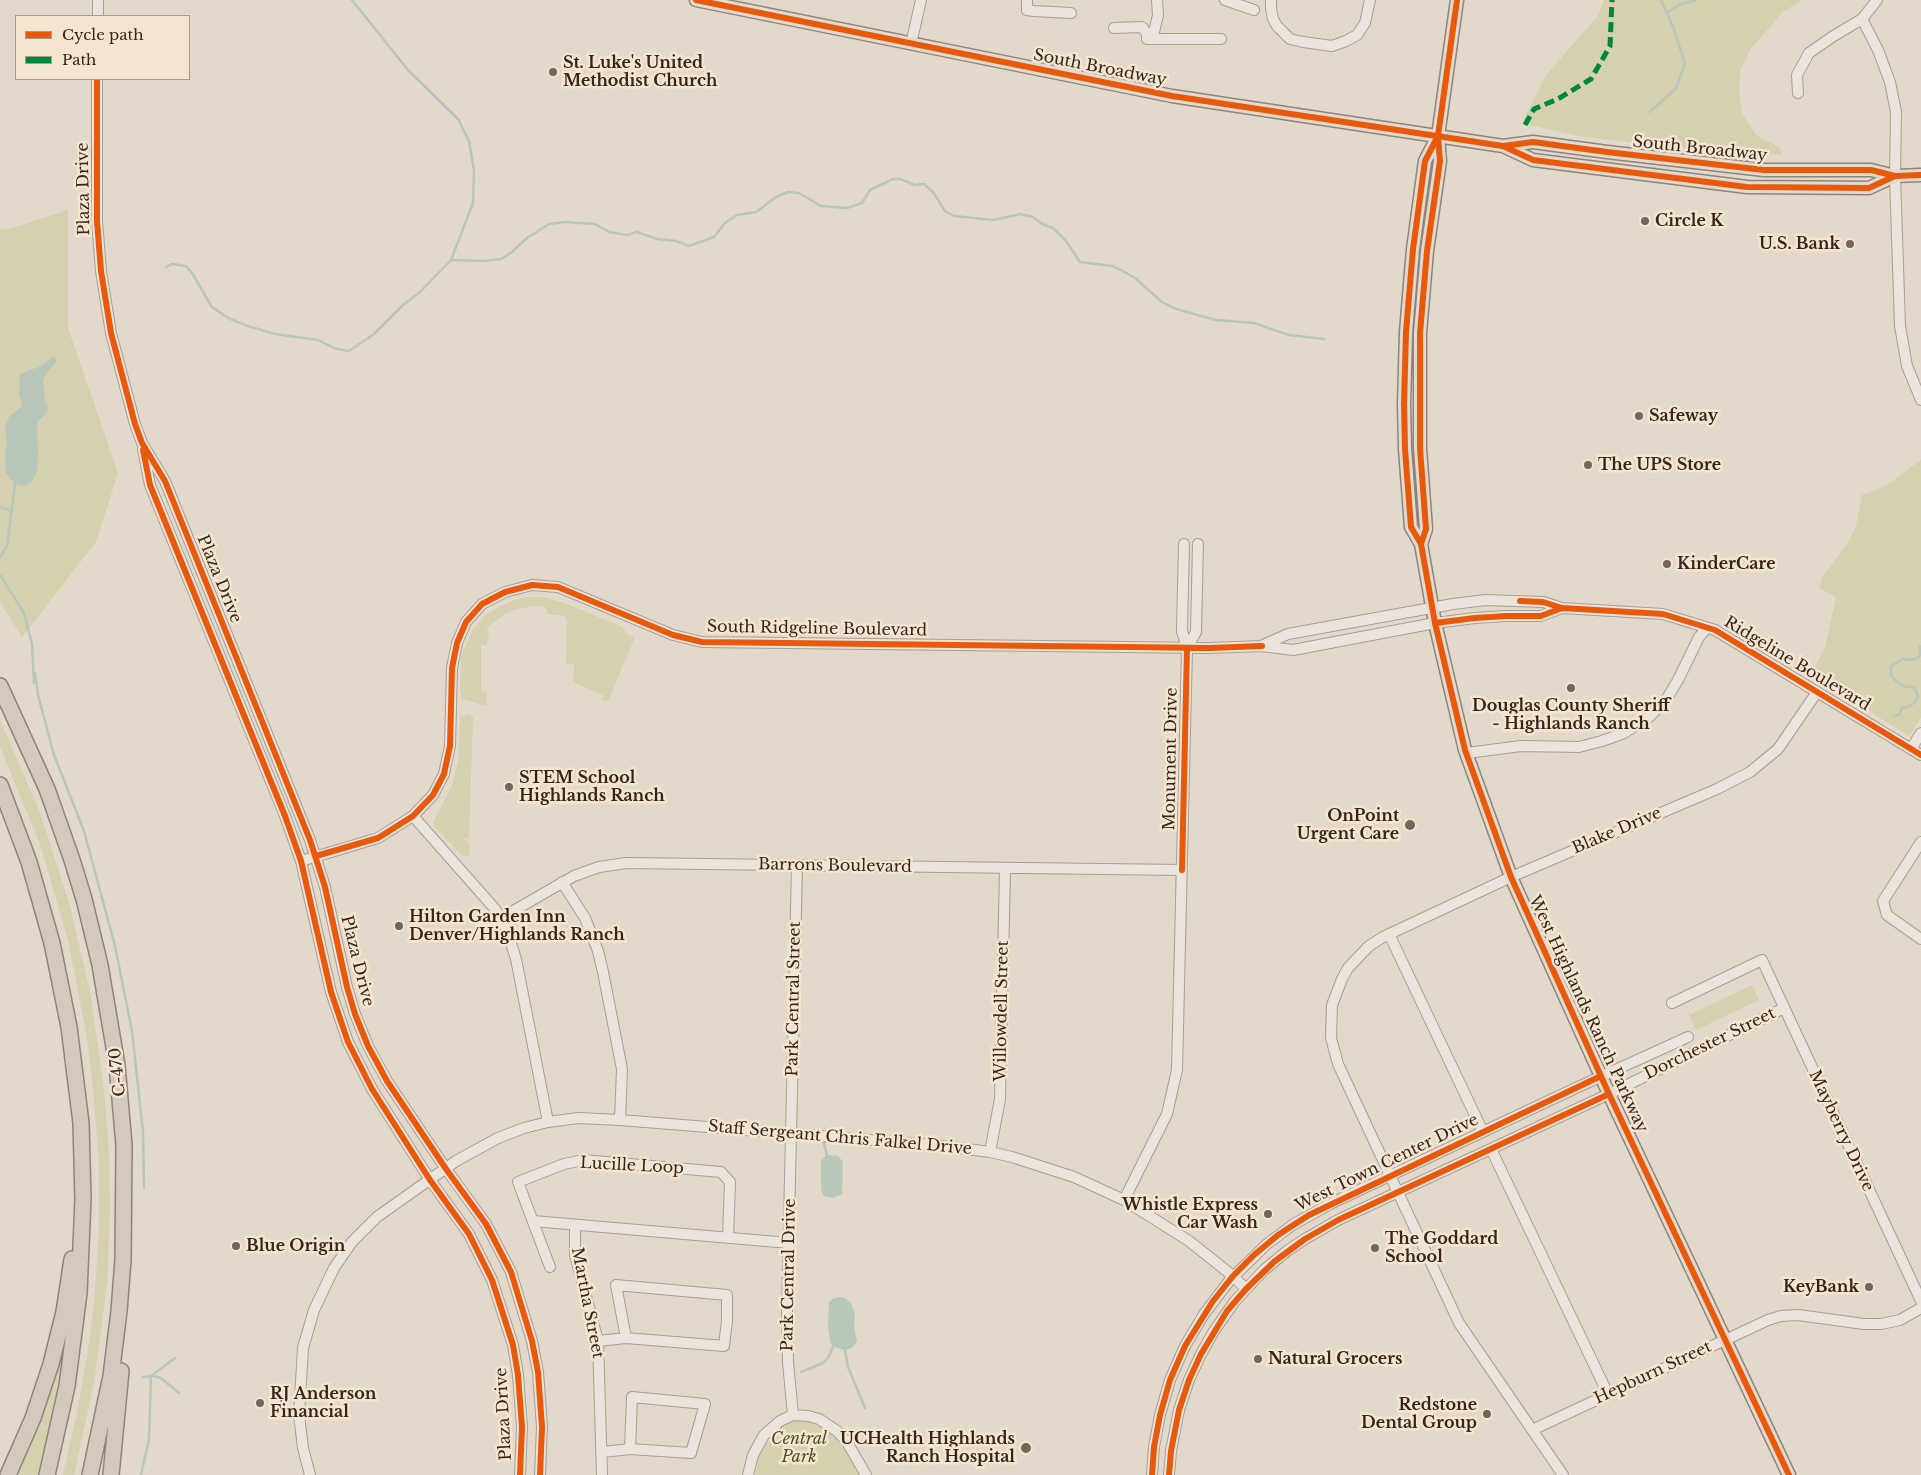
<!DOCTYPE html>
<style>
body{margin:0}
#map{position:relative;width:1921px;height:1475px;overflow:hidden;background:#e2d9cb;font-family:"Libre Baskerville",serif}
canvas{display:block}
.legend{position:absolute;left:15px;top:15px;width:175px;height:65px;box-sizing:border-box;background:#f4e5d1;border:1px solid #a89989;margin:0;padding:6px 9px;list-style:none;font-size:15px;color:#35261d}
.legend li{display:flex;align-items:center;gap:10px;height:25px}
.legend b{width:25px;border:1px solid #a89989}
</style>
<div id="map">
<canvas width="1921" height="1475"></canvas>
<ul class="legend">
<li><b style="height:6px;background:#e8590c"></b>Cycle path</li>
<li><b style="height:6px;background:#00873e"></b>Path</li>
</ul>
</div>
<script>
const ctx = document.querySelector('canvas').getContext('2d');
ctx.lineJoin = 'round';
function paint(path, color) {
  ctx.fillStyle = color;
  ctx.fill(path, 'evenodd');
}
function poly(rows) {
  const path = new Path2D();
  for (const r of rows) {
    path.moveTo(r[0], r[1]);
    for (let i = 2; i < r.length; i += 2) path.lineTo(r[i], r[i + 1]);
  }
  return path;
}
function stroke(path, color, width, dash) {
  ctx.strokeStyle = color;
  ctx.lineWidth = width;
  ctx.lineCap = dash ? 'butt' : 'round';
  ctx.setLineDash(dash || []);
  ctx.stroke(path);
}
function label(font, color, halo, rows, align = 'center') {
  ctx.font = font + ' "Libre Baskerville",serif';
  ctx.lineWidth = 5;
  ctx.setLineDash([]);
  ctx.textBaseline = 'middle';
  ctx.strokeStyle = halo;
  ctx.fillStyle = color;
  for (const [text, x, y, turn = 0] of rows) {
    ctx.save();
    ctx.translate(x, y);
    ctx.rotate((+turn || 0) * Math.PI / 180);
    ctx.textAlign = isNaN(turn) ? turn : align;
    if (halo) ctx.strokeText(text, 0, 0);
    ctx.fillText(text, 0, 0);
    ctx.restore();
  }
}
paint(poly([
 [1604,0,1801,0,1782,13,1750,50,1740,71,1739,92,1742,114,1757,136,1779,147,1782,155,1659,146,1577,136,1522,123,1546,75,1597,17],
 [68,210,68,328,118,473,96,542,22,637,0,602,0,230,10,229],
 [1921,460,1921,718,1909,736,1810,675,1825,648,1836,597,1819,588,1822,577,1846,546,1856,526,1862,495,1884,487],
 [534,597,543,597,565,603,622,627,628,635,635,637,608,701,602,700,604,696,602,695,573,682,574,664,566,664,567,620,564,616,547,614,546,607,536,606,516,609,505,614,487,627,489,637,486,645,481,645,481,691,486,693,487,706,462,699,460,688,461,657,472,631,484,616,500,606,520,598],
 [467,713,473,716,469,839,462,838,469,842,470,855,467,857,461,855,435,827,433,822,451,788,458,762,460,718],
 [0,720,40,812,69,903,90,991,104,1090,109,1151,110,1209,107,1285,94,1383,74,1475,63,1475,77,1412,87,1357,94,1304,99,1230,99,1165,93,1088,87,1038,68,940,40,844,0,747],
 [1752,985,1759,1000,1696,1030,1689,1015],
 [63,1341,65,1341,53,1412,38,1475,15,1475],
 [798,1417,829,1430,856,1465,860,1475,755,1475,759,1455,777,1429]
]), '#d5d0ae');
paint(poly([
 [54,356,57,361,45,375,43,381,45,402,49,408,44,416,37,422,38,457,37,471,32,481,24,486,15,484,6,473,5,452,7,445,5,427,9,417,22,406,19,394,20,374,41,366],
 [829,1155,838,1156,843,1162,842,1194,833,1198,824,1196,821,1190,821,1161,825,1156],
 [840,1297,845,1298,851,1303,855,1315,854,1328,857,1342,852,1348,845,1350,833,1347,830,1341,828,1326,829,1302,834,1298]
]), '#b7c7ba');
stroke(poly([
 [352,0,408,70,458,119,469,141,474,170,473,203,451,260],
 [1667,13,1679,5,1696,0],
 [1650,112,1676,88,1685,64,1674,29,1661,0],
 [166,267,172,264,186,266,192,273,212,307,228,318,248,326,275,334,318,340,336,349,349,351,374,334,403,305,420,292,451,260,484,261,501,259,512,252,527,238,549,224,565,222,595,224,609,232,627,235,637,232,657,239,676,241,689,246,714,237,725,223,737,215,756,212,776,197,788,192,799,193,821,206,847,208,862,203,870,190,893,179,900,179,915,185,924,184,933,192,945,211,954,216,993,220,1021,214,1033,217,1042,224,1053,228,1066,241,1080,262,1112,266,1121,270,1135,278,1162,302,1176,309,1216,320,1254,323,1289,335,1324,339],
 [0,507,12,511],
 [0,557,7,546,15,484],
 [0,575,24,613,32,644,34,683],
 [35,673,38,695,54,755,84,831,115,946,132,1031,143,1132,144,1188],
 [1894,716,1899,715,1902,708,1908,707,1914,703,1918,697,1915,688,1903,686,1894,679,1891,675,1891,666,1903,659,1912,660,1917,658,1920,655,1920,646],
 [824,1143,827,1156],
 [845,1350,848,1367,865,1408],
 [801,1372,823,1363,829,1356,833,1347],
 [143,1377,153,1376,161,1378,179,1393],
 [141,1475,149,1439,151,1376,175,1358]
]), '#b7c7ba', 2.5);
const minor = poly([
 [1027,0,1027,10,1034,11,1071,13],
 [1225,0,1254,10],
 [1271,0,1271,8,1273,19,1277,26,1290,39,1303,42,1332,46,1346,41,1357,35,1365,23,1370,0],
 [98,16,98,0],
 [1862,19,1878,50,1890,82,1896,112,1895,176,1900,326,1907,366,1921,400],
 [1114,28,1142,27,1147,34,1147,39,1221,39],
 [1147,34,1154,32,1158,15,1157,0],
 [911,44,921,0],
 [97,79,97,221,101,271,111,333,135,424,142,443,165,481,310,840,325,887,347,987,355,1014,368,1046,387,1081,446,1169,486,1224,511,1272,532,1341,538,1372,542,1427,540,1475],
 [1798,93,1797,75,1809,53,1832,37,1862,19,1877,0],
 [143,449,150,485,285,816,301,861,331,992,348,1042,372,1089,430,1180,469,1234,492,1280,513,1345,518,1375,522,1427,520,1475],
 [1263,645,1288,634,1453,604,1486,600,1543,602,1562,608,1663,614,1715,630,1921,755],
 [1187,648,1196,632,1198,544],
 [1911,749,1921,733],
 [1467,753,1521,746,1579,747,1602,741,1624,733,1649,717,1666,700,1678,680,1699,637,1707,628],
 [413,816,495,909,506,928,516,959,548,1122],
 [1921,842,1883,901,1887,915,1921,939],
 [301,861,378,838,413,816,433,795,444,774,450,746,452,668,457,643,466,622,482,604,505,592,532,585,558,587,673,635,702,642,1210,648,1262,646,1293,650,1435,623,1475,618,1506,616,1541,616,1562,608],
 [562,882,585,918,598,951,603,972,622,1069,620,1120],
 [501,918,574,876,599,867,626,863,1182,870],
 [1389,934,1483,1132],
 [1672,1003,1762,960,1921,1301],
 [1491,1149,1608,1394],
 [990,1152,1000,1099,1005,869],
 [1124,1200,1167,1114,1177,1070,1187,648,1182,631,1184,544],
 [533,1221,789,1243],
 [575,1225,575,1255,598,1341,602,1475],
 [550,1267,518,1182,564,1164,583,1160,721,1172,730,1182,728,1238],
 [598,1341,626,1338,724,1346,727,1321,727,1295,616,1285,626,1338],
 [793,1415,788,1362,787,1313,797,865],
 [1532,1430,1768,1320,1781,1316,1798,1315,1864,1324,1881,1324,1900,1320,1921,1308],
 [603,1452,630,1449,691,1453,705,1404,632,1397,630,1449],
 [310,1475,303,1448,299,1415,303,1348,314,1310,334,1268,352,1242,377,1217,456,1161,498,1138,524,1128,548,1122,578,1118,620,1120,944,1146,990,1152,1012,1157,1074,1177,1124,1200,1189,1241,1233,1276,1246,1289],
 [748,1475,753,1455,764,1435,780,1421,793,1415,808,1416,819,1419,837,1431,847,1442,866,1475],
 [1152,1475,1154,1447,1160,1415,1170,1380,1185,1346,1204,1314,1230,1280,1267,1244,1294,1224,1332,1203,1578,1087,1688,1037],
 [1169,1475,1171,1451,1179,1410,1189,1380,1201,1354,1214,1331,1235,1301,1264,1270,1287,1251,1305,1239,1338,1220,1609,1094,1784,1008],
 [1563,1475,1459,1323,1338,1064,1331,1038,1332,1005,1342,979,1348,968,1369,946,1383,937,1511,877,1717,789,1750,772,1778,749,1817,692]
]);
const major = poly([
 [696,0,1172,96,1503,146,1533,142,1607,152,1764,170,1871,170,1895,176,1921,175],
 [1457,0,1438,136,1440,161,1427,251,1420,333,1420,448,1426,529,1421,544,1435,623,1465,750,1511,877,1609,1094,1789,1475],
 [1503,146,1533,160,1747,187,1869,188,1895,176],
 [1421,544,1411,527,1405,449,1404,404,1406,332,1413,249,1425,161,1438,136]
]);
const highway = poly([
 [0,686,47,789,72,860,84,899,100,965,117,1065,124,1145,123,1260,119,1311,111,1376,90,1475],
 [0,785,29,862,52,943,69,1027,81,1123,83,1199,79,1293,67,1386,47,1475],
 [8,1475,33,1418,51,1364,64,1312,72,1259],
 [111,1475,121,1371]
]);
stroke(minor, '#a79e95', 12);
stroke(major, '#8d847b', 15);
stroke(highway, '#8d847b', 18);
stroke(minor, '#eae4dc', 10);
stroke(major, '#e2dace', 12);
stroke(highway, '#d5c8bc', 15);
stroke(poly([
 [1525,125,1534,109,1558,99,1591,79,1610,46,1612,0]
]), '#00873e', 5, [10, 5]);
stroke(poly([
 [696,0,1172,96,1503,146,1533,142,1607,152,1764,170,1871,170,1895,176,1921,175],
 [1457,0,1438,136,1440,161,1427,251,1420,333,1420,448,1426,529,1421,544,1435,623,1465,750,1511,877,1609,1094,1789,1475],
 [97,79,97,221,101,271,111,333,135,424,142,443,165,481,310,840,325,887,347,987,355,1014,368,1046,387,1081,446,1169,486,1224,511,1272,532,1341,538,1372,542,1427,540,1475],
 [1503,146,1533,160,1747,187,1869,188,1895,176],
 [143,450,150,485,285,816,301,861,331,992,348,1042,372,1089,430,1180,469,1234,492,1280,513,1345,518,1375,522,1427,520,1475],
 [1421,544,1411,527,1405,449,1404,404,1406,332,1413,249,1425,161,1438,136],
 [1520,601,1543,602,1562,608,1663,614,1715,630,1921,755],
 [1435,623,1475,618,1506,616,1541,616,1562,608],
 [316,856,378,838,413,816,433,795,444,774,450,746,452,668,457,643,466,622,482,604,505,592,532,585,558,587,673,635,702,642,1210,648,1262,646],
 [1182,870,1187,648],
 [1152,1475,1154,1447,1160,1415,1170,1380,1185,1346,1213,1301,1233,1276,1254,1255,1278,1235,1309,1215,1601,1076],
 [1169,1475,1171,1451,1179,1410,1189,1380,1201,1354,1227,1311,1246,1289,1275,1261,1305,1239,1338,1220,1609,1094]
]), '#e8590c', 6);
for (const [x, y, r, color] of [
 [553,72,5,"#72655a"],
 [1645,221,5,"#72655a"],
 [1850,244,5,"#72655a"],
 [1639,416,5,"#72655a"],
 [1588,465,5,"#72655a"],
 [1667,564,5,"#72655a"],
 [1571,688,5,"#72655a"],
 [509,787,5,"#72655a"],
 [1410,825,6,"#72655a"],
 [399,926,5,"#72655a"],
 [1268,1214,5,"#72655a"],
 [236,1246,5,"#72655a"],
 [1375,1248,5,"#72655a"],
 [1869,1287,5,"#72655a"],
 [1258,1359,5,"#72655a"],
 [260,1403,5,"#72655a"],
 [1487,1414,5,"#72655a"],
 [1026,1448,6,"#72655a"]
]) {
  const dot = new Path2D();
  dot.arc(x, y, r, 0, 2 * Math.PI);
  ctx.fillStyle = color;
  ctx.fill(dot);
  stroke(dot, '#f4e5d1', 2);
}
label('bold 16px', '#35261d', '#f4e5d1', [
 ["St. Luke's United",563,63],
 ["Methodist Church",563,81],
 ["Circle K",1655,221],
 ["U.S. Bank",1840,244,"right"],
 ["Safeway",1649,416],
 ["The UPS Store",1598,465],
 ["KinderCare",1677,564],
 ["Douglas County Sheriff",1571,706,"center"],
 ["- Highlands Ranch",1571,724,"center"],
 ["STEM School",519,778],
 ["Highlands Ranch",519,796],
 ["OnPoint",1399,816,"right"],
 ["Urgent Care",1399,834,"right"],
 ["Hilton Garden Inn",409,917],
 ["Denver/Highlands Ranch",409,935],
 ["Whistle Express",1258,1205,"right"],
 ["Car Wash",1258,1223,"right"],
 ["The Goddard",1385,1239],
 ["School",1385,1257],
 ["Blue Origin",246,1246],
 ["KeyBank",1859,1287,"right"],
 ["Natural Grocers",1268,1359],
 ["RJ Anderson",270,1394],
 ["Financial",270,1412],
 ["Redstone",1477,1405,"right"],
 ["Dental Group",1477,1423,"right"],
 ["UCHealth Highlands",1015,1439,"right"],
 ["Ranch Hospital",1015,1457,"right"]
], 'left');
label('16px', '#35261d', '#f4e5d1', [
 ["South Broadway",1100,68,11],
 ["South Broadway",1700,149,6],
 ["Plaza Drive",84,189,-91],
 ["Plaza Drive",219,579,68],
 ["South Ridgeline Boulevard",817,629,1],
 ["Ridgeline Boulevard",1797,664,31],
 ["Monument Drive",1171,759,-89],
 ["Blake Drive",1617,831,-23],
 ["Barrons Boulevard",835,866,1],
 ["Plaza Drive",357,961,76],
 ["Park Central Street",794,999,-89],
 ["Willowdell Street",1002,1011,-89],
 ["West Highlands Ranch Parkway",1588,1014,65],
 ["Dorchester Street",1710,1044,-26],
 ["C-470",118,1072,-96],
 ["Mayberry Drive",1841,1131,65],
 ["Staff Sergeant Chris Falkel Drive",840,1138,5],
 ["West Town Center Drive",1387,1163,-26],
 ["Lucille Loop",632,1166,3],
 ["Park Central Drive",789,1275,-89],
 ["Martha Street",587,1303,79],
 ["Hepburn Street",1653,1373,-25],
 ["Plaza Drive",504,1414,-93]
]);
label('italic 16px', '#4c5125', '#f4e5d1', [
 ["Central",799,1439],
 ["Park",799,1457]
]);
</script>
